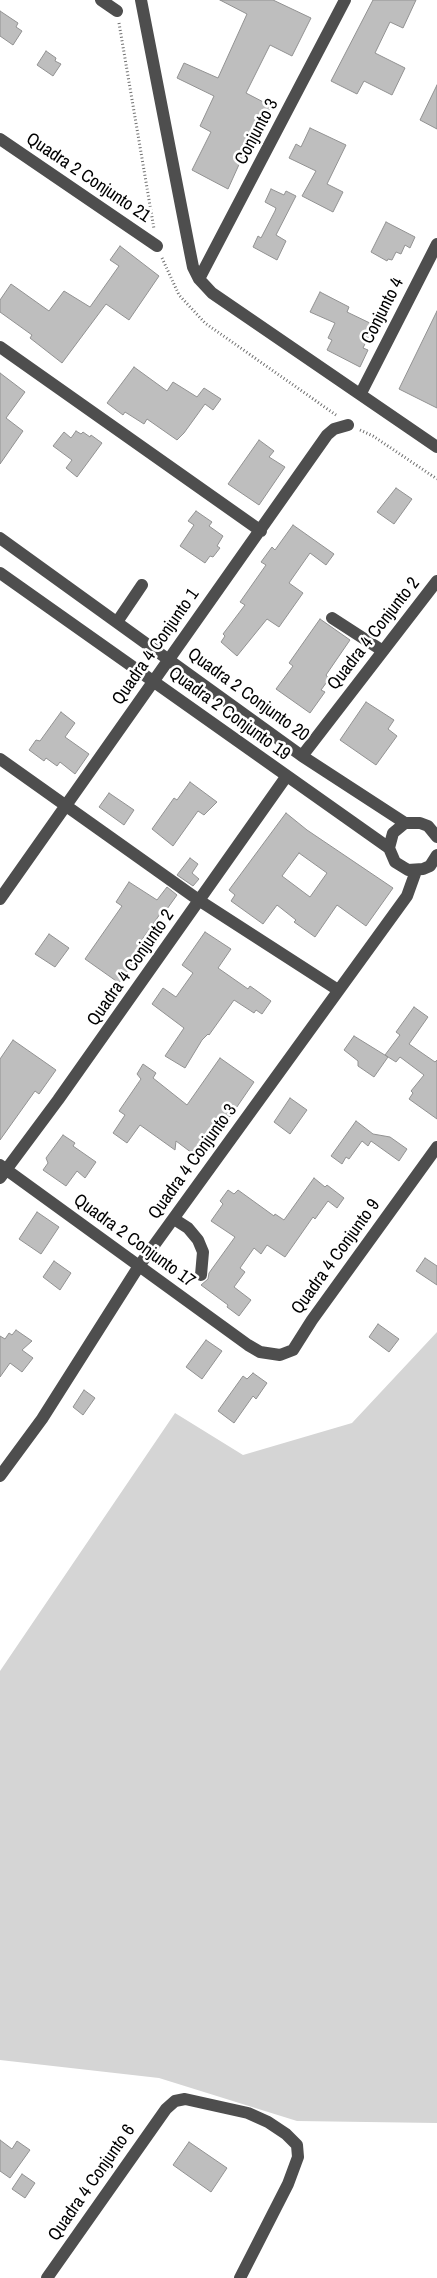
<!DOCTYPE html>
<style>
body{margin:0}
canvas{display:block;background:#fff}
</style>
<canvas width="437" height="2278"></canvas>
<script>
const ctx = document.querySelector('canvas').getContext('2d');
ctx.lineJoin = 'round';
function paint(path, color) {
  ctx.fillStyle = color;
  ctx.fill(path, 'evenodd');
}
function poly(rows) {
  const path = new Path2D();
  for (const r of rows) {
    path.moveTo(r[0], r[1]);
    for (let i = 2; i < r.length; i += 2) path.lineTo(r[i], r[i + 1]);
  }
  return path;
}
function stroke(path, color, width, dash) {
  ctx.strokeStyle = color;
  ctx.lineWidth = width;
  ctx.lineCap = dash ? 'butt' : 'round';
  ctx.setLineDash(dash || []);
  ctx.stroke(path);
}
function label(font, color, halo, rows, align = 'center') {
  ctx.font = font + ' "Archivo Narrow",sans-serif';
  ctx.lineWidth = 5;
  ctx.setLineDash([]);
  ctx.textBaseline = 'middle';
  ctx.strokeStyle = halo;
  ctx.fillStyle = color;
  for (const [text, x, y, turn = 0] of rows) {
    ctx.save();
    ctx.translate(x, y);
    ctx.rotate((+turn || 0) * Math.PI / 180);
    ctx.textAlign = isNaN(turn) ? turn : align;
    if (halo) ctx.strokeText(text, 0, 0);
    ctx.fillText(text, 0, 0);
    ctx.restore();
  }
}
paint(poly([
 [437,1332,437,2123,297,2121,159,2078,0,2060,0,1671,175,1413,243,1455,352,1423]
]), '#d5d5d5');
const building = poly([
 [220,0,273,0,311,18,292,56,270,45,246,93,271,106,249,151,246,149,228,189,192,170,211,132,200,126,214,96,177,78,184,63,218,78,247,14,220,0],
 [373,0,416,0,403,28,390,22,375,53,405,68,392,95,364,81,357,94,331,81,373,0],
 [0,11,18,23,16,27,22,31,13,45,0,36,0,11],
 [46,51,56,58,55,61,61,64,53,76,37,65,46,51],
 [437,85,437,129,420,120,437,85],
 [310,128,346,145,327,184,343,192,333,212,302,196,316,171,289,158,296,144,301,147,310,128],
 [271,189,284,195,286,191,296,196,276,235,286,241,277,260,253,247,258,236,261,238,275,211,276,208,265,202,271,189],
 [386,222,415,237,410,248,405,245,401,254,396,252,392,260,388,259,387,261,371,252,386,222],
 [120,246,159,276,129,320,106,304,62,363,30,338,32,335,0,312,0,300,11,284,49,311,64,291,90,307,119,266,110,260,120,246],
 [320,292,349,307,347,312,374,325,363,348,368,350,360,367,327,350,332,340,328,338,335,323,310,312,320,292],
 [437,311,437,408,399,389,437,311],
 [134,367,167,391,173,382,197,397,204,388,221,399,213,410,205,404,184,433,177,440,147,419,144,424,125,412,123,415,107,403,134,367],
 [0,373,25,392,6,418,23,431,0,464,0,373],
 [76,431,81,434,83,432,90,437,91,435,102,443,77,477,66,468,72,460,53,446,64,432,71,438,76,431],
 [259,440,274,451,269,457,285,467,259,505,228,484,259,440],
 [396,488,412,499,394,524,377,512,396,488],
 [196,511,212,522,209,526,223,536,217,546,220,548,213,557,210,556,205,563,180,546,194,525,188,521,196,511],
 [293,525,334,554,326,565,310,553,289,583,303,593,279,627,267,619,237,656,221,642,225,636,223,634,245,605,240,602,266,565,261,562,272,547,275,550,293,525],
 [320,619,350,640,326,675,329,679,321,690,325,692,310,713,276,689,293,666,289,663,320,619],
 [366,702,394,720,388,729,397,736,376,765,340,740,366,702],
 [61,712,75,723,65,737,89,754,75,774,60,762,57,766,46,758,44,761,29,750,36,740,40,741,61,712],
 [190,782,217,802,204,815,198,811,173,846,152,829,174,798,177,800,190,782],
 [109,793,134,810,124,825,99,807,109,793],
 [286,813,307,830,393,888,366,926,337,905,315,937,294,922,296,920,277,905,263,924,231,901,235,895,229,890,286,813],
 [299,853,327,873,310,897,282,876,299,853],
 [190,858,198,864,192,873,199,879,193,886,177,875,190,858],
 [129,882,157,900,167,887,177,895,167,909,165,907,141,941,146,944,119,983,85,959,122,906,116,902,129,882],
 [205,932,231,949,218,968,248,989,250,986,271,1001,262,1014,256,1010,254,1013,234,1000,209,1035,208,1034,202,1040,185,1068,165,1056,184,1028,152,1004,163,988,176,997,193,973,182,965,205,932],
 [49,934,69,948,55,967,35,954,49,934],
 [414,1007,428,1017,409,1044,435,1062,437,1060,437,1119,409,1099,413,1093,411,1091,424,1075,400,1057,396,1062,385,1055,400,1035,396,1032,414,1007],
 [354,1036,388,1057,374,1077,358,1066,358,1061,344,1050,354,1036],
 [13,1040,56,1070,39,1094,35,1091,0,1140,0,1059,13,1040],
 [220,1058,254,1082,230,1117,227,1115,208,1141,211,1143,200,1159,176,1141,175,1150,140,1125,127,1143,113,1133,125,1115,119,1111,141,1079,137,1074,143,1064,156,1073,153,1078,187,1105,220,1058],
 [290,1098,307,1110,290,1134,274,1122,290,1098],
 [356,1121,373,1134,390,1137,407,1149,399,1161,371,1141,368,1146,362,1141,349,1159,346,1157,342,1164,331,1156,356,1121],
 [63,1135,75,1143,73,1146,96,1162,85,1178,77,1171,66,1186,43,1170,48,1163,46,1158,63,1135],
 [314,1178,325,1187,327,1185,344,1198,337,1208,328,1201,315,1219,313,1217,285,1257,267,1245,261,1254,254,1248,240,1268,245,1272,234,1287,251,1300,239,1316,227,1307,228,1305,201,1285,208,1279,209,1273,235,1237,211,1221,223,1204,220,1201,228,1190,234,1194,238,1190,274,1216,275,1214,284,1220,314,1178],
 [37,1212,59,1227,41,1254,19,1239,37,1212],
 [425,1258,437,1266,437,1285,416,1271,425,1258],
 [54,1261,71,1273,60,1290,43,1277,54,1261],
 [378,1324,399,1339,389,1352,369,1337,378,1324],
 [16,1330,32,1341,22,1350,33,1358,22,1372,10,1363,0,1377,0,1336,5,1339,9,1333,12,1335,16,1330],
 [206,1340,222,1351,202,1379,186,1367,206,1340],
 [253,1373,267,1383,256,1399,253,1396,234,1423,218,1411,243,1376,247,1379,253,1373],
 [84,1390,95,1398,83,1415,73,1407,84,1390],
 [0,2140,12,2149,17,2141,30,2150,10,2178,0,2171,0,2140],
 [189,2142,227,2168,211,2192,173,2165,189,2142],
 [22,2174,35,2183,25,2198,12,2189,22,2174]
]);
paint(building, '#bebebe');
stroke(building, '#929292', 1);
stroke(poly([
 [119,23,154,229],
 [162,258,179,295,205,323,336,415],
 [360,430,373,436,437,479]
]), '#707070', 3, [1, 2.5]);
stroke(poly([
 [101,0,117,11],
 [141,0,190,252,193,267,199,279,212,293,437,447],
 [0,139,157,246],
 [199,279,345,0],
 [0,347,261,531],
 [361,393,437,244],
 [0,538,302,756,405,823],
 [0,573,389,848],
 [332,618,383,651],
 [117,622,142,585],
 [302,756,437,581],
 [0,759,200,901,338,990],
 [437,837,428,826,420,823,405,823,393,833,389,848,395,862,408,870,423,869,430,866,437,855],
 [0,899,327,435,334,429,348,425],
 [0,1165,248,1345,260,1352,280,1355,293,1350,312,1320,437,1147],
 [0,1178,58,1100,286,777],
 [174,1219,188,1228,198,1240,203,1252,201,1275],
 [0,1476,42,1419,139,1266,407,896,416,871],
 [47,2278,166,2109,175,2101,185,2099,248,2113,268,2122,286,2134,297,2145,298,2157,288,2184,240,2278]
]), '#4e4e4e', 12);
label('18px', '#000', '#fff', [
 ["Conjunto 3",257,132,-62],
 ["Quadra 2 Conjunto 21",88,178,34],
 ["Conjunto 4",383,311,-63],
 ["Quadra 4 Conjunto 2",374,634,-52],
 ["Quadra 4 Conjunto 1",156,647,-55],
 ["Quadra 2 Conjunto 20",248,695,36],
 ["Quadra 2 Conjunto 19",229,714,36],
 ["Quadra 4 Conjunto 2",131,968,-55],
 ["Quadra 4 Conjunto 3",193,1162,-54],
 ["Quadra 2 Conjunto 17",134,1241,36],
 ["Quadra 4 Conjunto 9",336,1257,-54],
 ["Quadra 4 Conjunto 6",92,2183,-55]
]);
</script>
